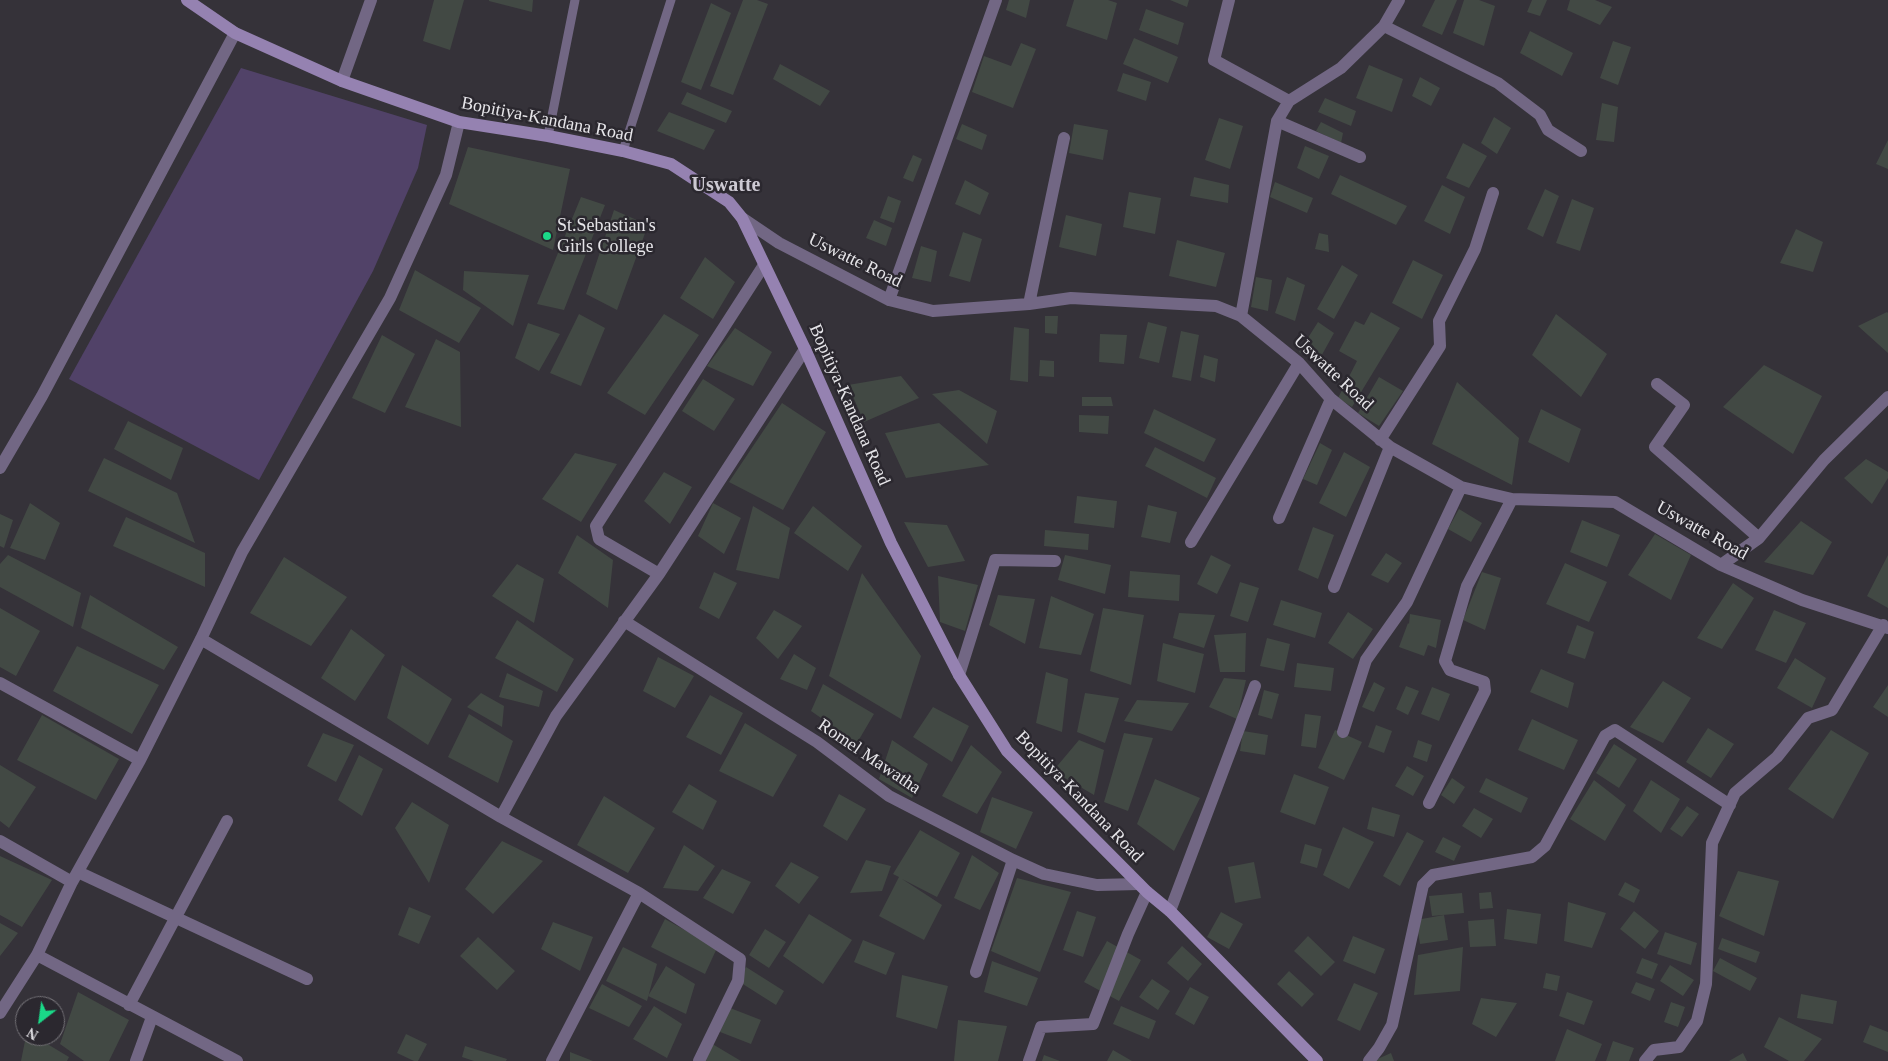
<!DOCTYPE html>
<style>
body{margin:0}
#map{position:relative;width:1888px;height:1061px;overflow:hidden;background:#353239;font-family:"Times New Roman",serif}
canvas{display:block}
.north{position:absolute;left:15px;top:996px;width:50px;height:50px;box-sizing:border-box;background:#2b282f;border:1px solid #767479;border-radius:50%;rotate:210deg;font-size:14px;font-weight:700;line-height:20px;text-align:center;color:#e6e5e9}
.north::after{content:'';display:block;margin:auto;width:18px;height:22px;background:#1ad988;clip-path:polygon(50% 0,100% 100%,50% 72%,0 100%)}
</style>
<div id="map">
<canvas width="1888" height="1061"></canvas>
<div class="north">N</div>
</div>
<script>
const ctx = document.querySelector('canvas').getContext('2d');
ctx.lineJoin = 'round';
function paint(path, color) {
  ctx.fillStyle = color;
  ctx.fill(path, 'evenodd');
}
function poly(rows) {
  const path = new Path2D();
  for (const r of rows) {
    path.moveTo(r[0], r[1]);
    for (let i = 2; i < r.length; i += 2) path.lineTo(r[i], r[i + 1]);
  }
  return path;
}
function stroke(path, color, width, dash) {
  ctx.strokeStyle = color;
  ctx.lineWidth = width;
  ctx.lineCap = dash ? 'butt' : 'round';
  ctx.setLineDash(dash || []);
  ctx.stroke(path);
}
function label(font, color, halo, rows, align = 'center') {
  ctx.font = font + ' "Times New Roman",serif';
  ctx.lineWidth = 5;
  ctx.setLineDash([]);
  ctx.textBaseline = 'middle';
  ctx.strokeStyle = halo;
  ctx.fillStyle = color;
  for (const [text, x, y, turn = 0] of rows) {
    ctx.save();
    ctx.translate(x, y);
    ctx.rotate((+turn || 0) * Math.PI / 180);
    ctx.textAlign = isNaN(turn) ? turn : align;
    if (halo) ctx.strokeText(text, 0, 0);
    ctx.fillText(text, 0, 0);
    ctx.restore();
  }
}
paint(poly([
 [241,68,427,125,418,168,373,271,259,480,69,379]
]), '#514268');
paint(poly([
 [434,0,464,0,450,50,423,41],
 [489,0,533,0,532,12,489,1],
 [743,0,757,0,768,4,733,95,710,86],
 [1009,0,1030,0,1026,18,1006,10],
 [1074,0,1108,0,1117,3,1107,40,1066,26],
 [1170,0,1189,0,1187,7],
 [1435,0,1457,0,1442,35,1422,26],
 [1464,0,1479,0,1495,6,1484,46,1453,33],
 [1532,0,1547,0,1540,16,1527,12],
 [1570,0,1595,0,1612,7,1600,25,1567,10],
 [711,3,731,13,701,90,681,82],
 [1146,9,1184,23,1178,45,1139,30],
 [1530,31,1573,53,1562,76,1520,53],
 [1134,38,1178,57,1168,83,1123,64],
 [1613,41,1631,47,1618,85,1600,78],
 [1021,43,1036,49,1013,108,972,92,984,56,1011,66],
 [780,64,830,91,820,106,773,79],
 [1369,65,1403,79,1392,112,1356,98],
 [1123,73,1151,82,1146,101,1117,91],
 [1420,77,1440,88,1431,106,1412,96],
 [687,92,732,111,726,123,681,104],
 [1325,98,1356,111,1351,126,1318,112],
 [1602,103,1618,107,1614,142,1596,140],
 [669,112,715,130,704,150,657,131],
 [1494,117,1511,128,1497,154,1481,143],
 [1219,118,1243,126,1230,169,1205,160],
 [1321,122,1343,133,1341,143,1316,131],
 [962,124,987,135,982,150,956,139],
 [1074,124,1108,130,1103,160,1069,153],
 [1888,140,1888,169,1876,164],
 [1463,143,1487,156,1469,188,1446,178],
 [1305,146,1329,156,1319,179,1297,168],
 [468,147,570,169,553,250,449,204],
 [913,155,922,159,913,182,903,178],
 [1340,175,1407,206,1396,225,1331,194],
 [1194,177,1229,185,1228,203,1190,196],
 [965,180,989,193,980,215,955,204],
 [1275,182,1313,198,1307,213,1270,197],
 [1442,185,1465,197,1450,234,1424,221],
 [1545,189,1559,196,1543,237,1527,229],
 [1129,192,1161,198,1155,234,1123,227],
 [888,196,901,201,894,223,880,218],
 [581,197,605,205,564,310,537,304],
 [1572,199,1594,208,1580,251,1556,243],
 [614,210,648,225,617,310,586,294],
 [1066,215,1102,224,1096,256,1059,247],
 [874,220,892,228,886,246,866,238],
 [1796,229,1823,242,1813,272,1780,263],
 [963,232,982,239,970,282,949,276],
 [1319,233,1328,235,1329,252,1315,249],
 [1177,240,1225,253,1216,287,1169,276],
 [921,246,937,251,931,282,912,278],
 [705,257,735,282,713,319,680,298],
 [1413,260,1443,275,1422,319,1392,303],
 [1342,265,1358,275,1334,319,1317,309],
 [415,270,481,308,459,343,399,310],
 [464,271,529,275,513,326,463,290],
 [1256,277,1272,280,1268,311,1251,307],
 [1287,277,1305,285,1295,321,1275,313],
 [1371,312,1400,328,1352,407,1338,398,1357,361,1339,351,1355,321,1364,325],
 [1887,312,1888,313,1888,353,1858,326],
 [579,314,605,328,581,386,550,373],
 [664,314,699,335,645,415,607,393],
 [1556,314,1607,354,1581,397,1532,355],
 [1045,316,1058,316,1057,334,1045,333],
 [1148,322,1167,327,1159,363,1139,358],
 [1318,322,1334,333,1318,362,1299,352],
 [528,323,560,334,539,371,515,358],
 [1014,327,1029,329,1028,382,1010,380],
 [735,328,772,352,753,386,707,366],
 [1181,331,1199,335,1191,381,1172,377],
 [1100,334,1127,335,1124,364,1099,362],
 [382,335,415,354,385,413,352,398],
 [436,339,460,352,461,427,405,407],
 [1204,355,1218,359,1215,382,1200,377],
 [1040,360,1054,361,1054,377,1039,376],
 [1764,365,1822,396,1793,454,1723,407],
 [901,376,919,398,864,422,848,385],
 [1379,377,1403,391,1379,426,1358,413],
 [703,379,735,399,714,431,682,411],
 [1457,382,1519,438,1512,485,1432,444],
 [959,390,997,411,987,444,932,394],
 [1082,397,1111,397,1113,406,1082,406],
 [782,403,826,432,783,510,729,482],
 [1154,409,1216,439,1204,462,1144,433],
 [1541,409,1581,429,1569,463,1528,442],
 [1079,415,1109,416,1108,434,1079,432],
 [128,421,183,448,171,480,114,449],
 [939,423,989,465,906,478,885,433],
 [1320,443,1332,450,1317,485,1303,479],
 [1155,447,1216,478,1207,498,1145,466],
 [1344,452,1370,467,1346,517,1319,503],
 [575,453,617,464,581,522,542,499],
 [104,458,177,493,195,543,88,491],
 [1866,459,1888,472,1888,478,1872,504,1844,478],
 [664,472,692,487,670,524,644,501],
 [1077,496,1117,501,1114,528,1074,523],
 [30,503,60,523,45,560,10,548],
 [713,503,741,518,724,554,698,536],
 [1148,505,1177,512,1170,543,1141,537],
 [753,506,790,528,779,579,736,570],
 [813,506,862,546,848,571,794,533],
 [1459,509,1482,523,1471,542,1448,529],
 [0,514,13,520,4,548,0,546],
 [126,517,205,553,205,587,113,546],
 [1582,520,1620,535,1607,567,1570,552],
 [1801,521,1832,542,1813,575,1764,562],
 [904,522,947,525,965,561,928,567],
 [1313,527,1334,535,1318,579,1298,570],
 [1045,530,1089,534,1088,550,1044,546],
 [1655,534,1691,555,1671,600,1628,575],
 [577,535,613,560,608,608,558,573],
 [1386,553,1402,563,1388,583,1371,575],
 [8,555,81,593,73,627,0,587,0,564],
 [1065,555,1111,565,1105,594,1058,580],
 [1211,555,1231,565,1217,594,1197,584],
 [1888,555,1888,608,1867,596],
 [284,557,347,597,311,646,250,613],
 [1565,563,1607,582,1589,622,1546,604],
 [517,564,544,579,534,623,492,596],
 [1130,571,1180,575,1179,601,1128,597],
 [714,572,737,583,719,619,699,608],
 [1482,572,1501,578,1485,630,1463,620],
 [862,573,921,656,901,719,829,676],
 [938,576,978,585,965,631,940,622],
 [1240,582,1259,588,1248,622,1230,616],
 [1733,583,1754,598,1722,649,1697,638],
 [90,595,178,647,164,670,81,628],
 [998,595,1035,599,1025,644,989,625],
 [1051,596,1094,614,1081,655,1039,648],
 [1281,600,1322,613,1315,638,1273,625],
 [0,608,40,631,16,676,0,667],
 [1103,608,1144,615,1131,685,1090,671],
 [774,610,802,626,778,659,756,638],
 [1774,610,1806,623,1786,663,1755,650],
 [1348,612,1373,629,1353,659,1328,643],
 [1179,613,1215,615,1204,648,1173,638],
 [1410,614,1441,620,1436,648,1428,645,1424,656,1399,647,1408,623,1409,624],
 [517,620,574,659,557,692,495,658],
 [1577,625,1594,632,1585,659,1567,653],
 [351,629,385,655,355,701,321,678],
 [1246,633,1245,672,1220,672,1214,635],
 [1267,638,1290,644,1284,671,1260,666],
 [1163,643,1204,654,1195,693,1157,681],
 [77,646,159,685,132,734,53,691],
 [794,654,816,668,807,690,780,679],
 [658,657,694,676,675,708,643,691],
 [1795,658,1826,678,1812,708,1777,688],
 [1297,663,1334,668,1331,691,1294,687],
 [402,665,452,699,428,745,387,718],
 [1541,669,1574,683,1568,708,1530,692],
 [1046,672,1068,679,1062,732,1036,723],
 [507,673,543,691,539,707,499,697],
 [1224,678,1246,680,1237,719,1209,707],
 [1663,681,1691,698,1663,743,1630,727],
 [1374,682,1385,688,1374,712,1362,707],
 [823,684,874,714,857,743,811,711],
 [1888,685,1888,717,1873,707],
 [1406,686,1419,691,1408,715,1396,709],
 [1432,687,1450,694,1439,721,1421,714],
 [1264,690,1279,694,1272,719,1258,715],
 [481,693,504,706,502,727,467,707],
 [1085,693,1119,698,1105,743,1077,732],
 [710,695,743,713,721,755,686,737],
 [1137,700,1189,703,1172,731,1124,721],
 [933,707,969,726,952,762,913,737],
 [469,714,513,741,498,783,448,757],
 [1305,714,1321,716,1316,748,1301,746],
 [42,715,119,759,96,800,17,760],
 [1532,719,1578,740,1564,770,1518,750],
 [745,723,797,755,773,797,719,771],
 [1376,725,1392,731,1384,753,1368,747],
 [1708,728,1734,744,1711,778,1686,762],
 [1335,730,1362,742,1344,780,1318,768],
 [1831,730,1869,753,1833,819,1788,789],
 [1243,731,1268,735,1265,755,1240,751],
 [323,733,354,745,336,782,307,766],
 [1124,733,1153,738,1128,811,1104,802],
 [892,740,928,764,912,798,879,779],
 [1079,740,1104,750,1094,795,1053,771],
 [1418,740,1432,745,1427,762,1413,757],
 [1614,744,1637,759,1619,788,1596,773],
 [971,745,1002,772,977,814,942,796],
 [359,755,383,769,362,816,338,800],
 [0,765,36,787,9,828,0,821],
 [1407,766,1424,776,1413,796,1395,786],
 [1294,774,1329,787,1315,825,1280,812],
 [1452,778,1465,787,1454,804,1441,795],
 [1486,778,1528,798,1521,813,1479,792],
 [1155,779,1200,798,1174,851,1137,824],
 [1594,780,1626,805,1605,841,1570,819],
 [1651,780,1680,799,1661,833,1633,811],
 [689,784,717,801,703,830,672,812],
 [839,794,866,809,847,841,823,826],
 [604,796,655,828,628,873,577,845],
 [992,797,1033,812,1016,849,980,832],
 [412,802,449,825,429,883,395,828],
 [1687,806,1699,814,1682,837,1670,829],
 [1372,807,1400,815,1394,837,1367,829],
 [1474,808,1493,819,1481,838,1462,826],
 [1343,827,1374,842,1349,889,1323,875],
 [920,830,960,853,937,897,902,879,942,905,924,940,879,916,899,877,893,874],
 [1407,832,1424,841,1400,886,1383,876],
 [1443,837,1461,846,1454,861,1435,852],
 [502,841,543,861,493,914,465,889],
 [1305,844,1322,849,1317,868,1300,863],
 [684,845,715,866,698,891,663,888],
 [972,855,999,873,980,910,954,898],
 [0,856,52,880,22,927,0,915],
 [866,860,891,866,882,891,850,893],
 [791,862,819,877,799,904,775,886],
 [1254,862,1261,898,1235,903,1228,867],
 [722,869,751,882,733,914,703,898],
 [1738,871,1779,881,1764,936,1719,916],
 [1017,878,1071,892,1040,972,991,951],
 [1625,882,1640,890,1634,903,1618,895],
 [1491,892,1493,908,1480,909,1479,893],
 [1462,893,1464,913,1432,916,1429,896],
 [1568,902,1606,913,1592,948,1564,941],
 [409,907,431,916,419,944,398,935],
 [1507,909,1541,914,1537,944,1504,939],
 [1077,911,1096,917,1083,957,1063,950],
 [1634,911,1659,931,1645,949,1620,929],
 [1221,912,1243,924,1229,949,1207,937],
 [809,914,852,940,823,984,783,956],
 [1444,915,1448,940,1420,944,1416,920],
 [665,919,717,948,705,974,651,947],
 [1494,919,1496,946,1470,947,1468,921],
 [553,922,593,937,580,971,541,949],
 [0,923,18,933,0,956],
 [765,929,786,942,769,968,749,955],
 [1665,932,1697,943,1691,965,1657,954],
 [1308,936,1335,962,1321,976,1294,951],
 [1353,936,1385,949,1375,974,1343,961],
 [478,937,515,971,497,990,460,956],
 [1722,938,1760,952,1756,963,1718,949],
 [863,940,895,953,886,975,854,962],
 [1107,941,1141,960,1119,1001,1084,982],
 [1182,946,1202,964,1188,981,1167,963],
 [623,947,657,964,647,1001,606,981],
 [1463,947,1460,991,1414,995,1418,955],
 [1642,958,1658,964,1652,979,1636,973],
 [1720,958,1757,978,1750,991,1713,971],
 [992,961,1038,978,1027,1006,984,992],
 [1670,965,1694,980,1683,996,1660,981],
 [666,966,695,984,686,1014,648,996],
 [746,967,784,991,776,1005,738,981],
 [1289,971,1314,994,1302,1007,1277,984],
 [1546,973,1560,976,1557,991,1543,988],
 [902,975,948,986,937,1029,896,1017],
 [1152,979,1170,991,1158,1010,1139,997],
 [1636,982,1655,989,1650,1001,1631,993],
 [1354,983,1378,993,1360,1031,1337,1020],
 [602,984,642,1006,629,1027,589,1008],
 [1190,987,1209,997,1194,1025,1175,1014],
 [78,992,129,1020,109,1061,84,1061,60,1044],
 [1567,992,1593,1001,1584,1025,1559,1016],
 [1801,994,1837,1001,1833,1024,1797,1018],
 [1481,998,1517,1003,1496,1037,1472,1024],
 [1671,1002,1685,1007,1678,1027,1664,1022],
 [654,1006,682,1024,667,1058,633,1039],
 [725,1006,761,1020,751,1044,715,1030],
 [1121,1006,1156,1021,1149,1039,1113,1024],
 [1779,1017,1822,1039,1804,1061,1789,1061,1764,1047],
 [958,1020,1007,1026,998,1061,954,1061],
 [1870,1025,1888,1032,1888,1052,1863,1042],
 [1567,1029,1602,1044,1595,1061,1555,1061],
 [406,1034,427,1044,418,1061,414,1061,397,1053],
 [26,1036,34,1036,69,1057,67,1061,21,1061],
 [1613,1041,1634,1048,1629,1061,1606,1061],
 [709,1042,741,1061,700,1061],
 [465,1046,507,1059,506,1061,474,1061,462,1057],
 [1113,1050,1132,1061,1107,1061],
 [570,1052,593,1061,570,1061],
 [1391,1053,1394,1061,1373,1061],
 [1743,1053,1747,1061,1729,1061],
 [1044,1055,1060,1061,1042,1061]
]), '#424944');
stroke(poly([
 [548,136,575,0],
 [623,151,671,0]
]), '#726784', 9);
stroke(poly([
 [1229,0,1214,60,1289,101],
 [1384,26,1498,83,1540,115,1548,130,1581,151],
 [342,81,371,0],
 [1277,121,1360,157],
 [742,218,779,243,889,300,933,311,1029,304,1071,298,1216,306,1241,316,1299,363,1331,399,1390,447,1461,487,1512,499,1615,502,1721,565,1802,600,1888,628],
 [889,300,996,0],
 [1029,304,1064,138],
 [1241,316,1277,121,1289,101,1341,68,1384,26,1399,0],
 [1657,384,1684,405,1655,447,1759,538],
 [1380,440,1440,346,1439,321,1475,249,1493,193],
 [0,468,42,396,235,33],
 [1279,518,1331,399],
 [1191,542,1299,363],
 [1721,565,1759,538,1824,460,1888,397],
 [659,574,599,539,596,526,764,265],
 [1334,587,1390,447],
 [624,621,817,742,889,796,1013,860,1044,874,1097,885,1139,884],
 [201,639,501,817,639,893,740,959,738,981,699,1061],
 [959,675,995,560,1055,561],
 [0,683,140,760],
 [1343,732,1366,660,1407,602,1461,487],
 [1429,803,1485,691,1484,682,1450,670,1445,661,1467,586,1512,499],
 [501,817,556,716,659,574,805,349],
 [0,841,72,882],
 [78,872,307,979],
 [1170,911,1255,686],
 [37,955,237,1061],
 [976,972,1013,860],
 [129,1005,227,821],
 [0,1013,37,955,72,882,140,760,201,639,242,552,390,298,446,175,459,122],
 [136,1061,152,1017],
 [552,1061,639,893],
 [1029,1061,1041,1027,1093,1024,1128,934,1147,892],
 [1369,1061,1379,1048,1392,1025,1423,885,1433,875,1532,857,1545,846,1605,736,1615,730,1730,805],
 [1645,1061,1654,1050,1679,1047,1697,1021,1706,984,1712,843,1735,793,1777,757,1808,718,1832,710,1883,625]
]), '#726784', 12);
stroke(poly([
 [187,0,235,33,342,81,459,122,548,136,623,151,671,164,729,202,742,218,805,349,891,543,959,675,1007,751,1147,892,1170,911,1317,1061]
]), '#9582b1', 12);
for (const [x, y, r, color] of [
 [547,236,5,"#1ad988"]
]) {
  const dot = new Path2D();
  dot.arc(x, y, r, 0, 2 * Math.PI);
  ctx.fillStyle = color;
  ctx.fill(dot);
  stroke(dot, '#2b282f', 2);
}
label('18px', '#e6e5e9', '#2b282f', [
 ["Bopitiya-Kandana Road",547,120,11],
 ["Uswatte Road",855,261,26],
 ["Uswatte Road",1333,373,43],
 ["Bopitiya-Kandana Road",849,405,66],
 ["Uswatte Road",1702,531,29],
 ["Romel Mawatha",869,757,34],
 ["Bopitiya-Kandana Road",1079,797,46]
]);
label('18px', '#e6e5e9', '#2b282f', [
 ["St.Sebastian's",557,226],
 ["Girls College",557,247]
], 'left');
label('bold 20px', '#cdcad3', '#2b282f', [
 ["Uswatte",726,186]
]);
</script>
